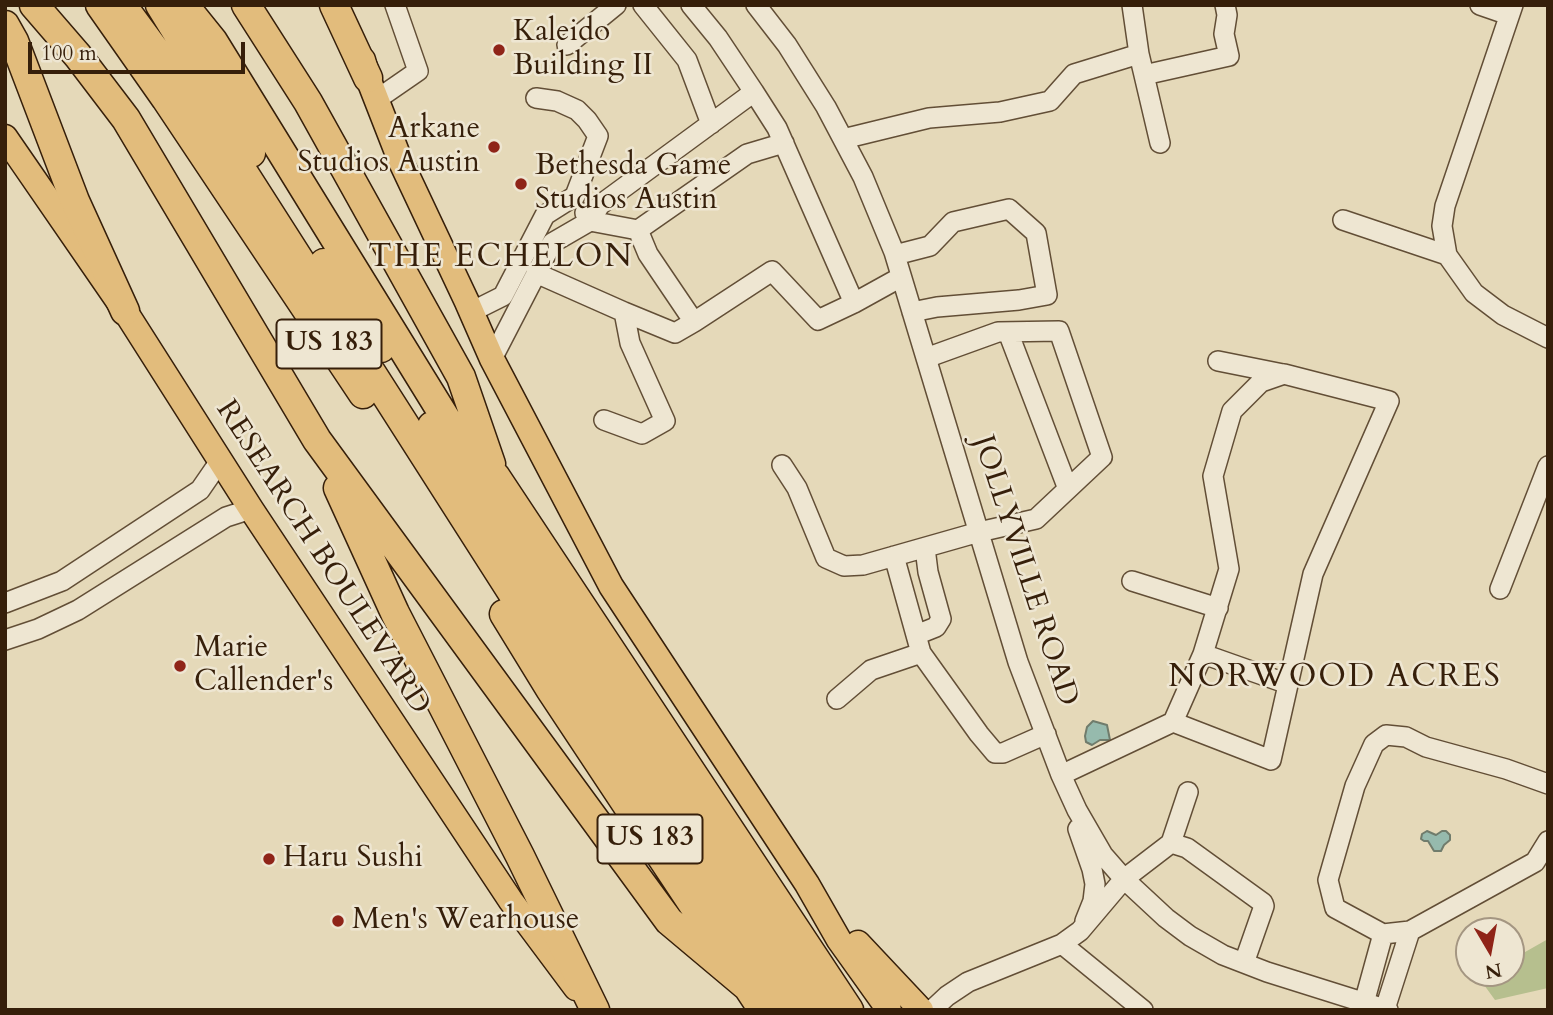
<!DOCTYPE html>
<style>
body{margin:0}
#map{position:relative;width:1553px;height:1015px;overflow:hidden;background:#e5d9b9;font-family:Cardo,serif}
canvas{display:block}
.frame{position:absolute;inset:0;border:7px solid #361f0a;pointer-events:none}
.north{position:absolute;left:1455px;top:917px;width:70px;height:70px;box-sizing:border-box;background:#eee6d2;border:2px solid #a49682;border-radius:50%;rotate:170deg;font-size:19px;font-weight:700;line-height:28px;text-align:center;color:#361f0a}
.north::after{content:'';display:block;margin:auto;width:24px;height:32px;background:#8f2418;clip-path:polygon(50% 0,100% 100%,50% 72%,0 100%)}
.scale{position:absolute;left:28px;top:42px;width:217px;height:32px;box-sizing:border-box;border:4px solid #361f0a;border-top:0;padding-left:9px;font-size:21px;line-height:24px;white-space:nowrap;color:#361f0a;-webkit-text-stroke:5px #eee6d2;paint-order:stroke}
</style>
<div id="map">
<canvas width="1553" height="1015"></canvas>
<div class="frame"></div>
<div class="north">N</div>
<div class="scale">100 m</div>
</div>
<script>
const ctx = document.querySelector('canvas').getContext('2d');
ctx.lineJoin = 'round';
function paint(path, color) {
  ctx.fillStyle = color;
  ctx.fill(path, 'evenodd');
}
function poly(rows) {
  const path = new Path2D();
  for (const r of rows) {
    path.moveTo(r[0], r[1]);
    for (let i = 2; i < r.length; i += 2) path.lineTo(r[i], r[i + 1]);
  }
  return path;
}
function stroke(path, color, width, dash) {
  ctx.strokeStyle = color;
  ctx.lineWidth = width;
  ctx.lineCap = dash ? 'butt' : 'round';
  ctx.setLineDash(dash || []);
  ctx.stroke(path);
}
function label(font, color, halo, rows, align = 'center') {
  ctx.font = font + ' Cardo,serif';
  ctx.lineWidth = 5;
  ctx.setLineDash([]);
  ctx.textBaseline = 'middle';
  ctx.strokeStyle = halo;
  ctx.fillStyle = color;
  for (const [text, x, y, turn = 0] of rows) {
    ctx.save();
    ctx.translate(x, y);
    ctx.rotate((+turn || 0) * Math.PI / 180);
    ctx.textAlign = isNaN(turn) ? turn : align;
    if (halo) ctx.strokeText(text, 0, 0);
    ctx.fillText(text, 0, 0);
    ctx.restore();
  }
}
paint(poly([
 [1548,939,1548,988,1495,1000,1479,978,1487,973,1511,973,1511,960]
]), '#b6bf8e');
const water = poly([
 [1093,721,1107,725,1110,740,1100,740,1092,745,1086,742,1085,736,1087,727,1093,721],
 [1427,831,1436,835,1442,831,1446,831,1450,835,1450,840,1444,845,1441,851,1434,851,1428,841,1424,841,1421,839,1422,834,1427,831]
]);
paint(water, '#96baad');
stroke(water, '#707c6c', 2);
const minor = poly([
 [643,5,687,60,711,124],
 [756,5,787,45,826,107,863,177,894,252,1018,662,1061,775,1077,810,1103,855,1124,879,1166,918,1190,936,1223,955,1267,972,1388,1010],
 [1132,5,1139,54,1144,75,1229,56,1224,34,1227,15,1225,5],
 [1480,5,1509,15],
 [1513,5,1445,206,1442,226,1447,255,1474,293,1503,315,1548,338],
 [567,45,616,5],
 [1144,75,1160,143],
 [754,92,777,128,854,303],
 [376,100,418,71,395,5],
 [843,139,929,118,1000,112,1050,101,1074,74,1139,54],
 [585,213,590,221,638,230,747,154,784,143],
 [1343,220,1447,255],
 [638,230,648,254,694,322,772,271,818,320,854,303,901,277],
 [895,255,930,246,953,222,1009,209,1036,233,1047,295,1019,300,937,307,912,312],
 [536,273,624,312,675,333,694,322],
 [471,312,503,296,545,215,575,196,598,136,587,120,577,110,557,101,536,98],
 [1008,332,1068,489],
 [492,359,552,243,590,221,600,205,754,92,718,38,691,5],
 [1218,361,1283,374],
 [604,420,642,434,665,421,630,343,624,312],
 [782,465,797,488,826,558,844,566,863,565,979,532,1036,519,1102,457,1059,331,998,332,926,358],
 [894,556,916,635],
 [1132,581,1218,608],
 [1500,589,1548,466],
 [5,603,62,581,200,490,220,461],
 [5,640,38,629,78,610,226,517,251,509],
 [921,653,979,734,995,753,1003,753,1046,734],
 [1203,654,1288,684],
 [837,699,871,670,921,653,916,635,936,627,941,619,928,572,925,548],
 [1061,775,1173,722,1203,654,1229,569,1213,476,1232,411,1261,382,1284,374,1389,401,1313,574,1271,760,1173,722],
 [1548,784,1506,769,1426,747,1406,737,1386,735,1374,744,1355,786,1328,880,1335,908,1383,934,1410,931,1535,862,1548,841],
 [1078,829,1092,869,1095,884,1093,901,1085,921],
 [1171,843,1188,792],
 [1062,944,1143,1010],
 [1364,1003,1383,934],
 [1385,1009,1410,931],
 [932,1010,947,996,968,982,1062,944,1080,931,1124,879,1171,843,1187,848,1263,903,1264,906,1244,963]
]);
const major = poly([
 [363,60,368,78,400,160,467,302,492,359,611,586,807,884,839,940,889,1010],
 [5,137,125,311,251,509,511,901,576,988],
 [858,943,921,1010]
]);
const highway = poly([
 [34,5,78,56,126,119,317,440,669,921,750,989],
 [100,5,166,99,363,394],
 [122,5,235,159,580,699,789,1010],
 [160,5,251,153],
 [184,5,213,41,448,422,496,477,849,1010],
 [246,5,308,102,461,377,491,464],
 [334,5,368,78],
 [5,25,14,41,75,201,125,311],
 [324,263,381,348],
 [432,426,820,1010],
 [338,488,395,613,520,856,595,1010],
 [504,614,550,689,763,1010]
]);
stroke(minor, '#624e36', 22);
stroke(major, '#361f0a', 27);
stroke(highway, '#361f0a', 31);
stroke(minor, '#eee6d2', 19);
stroke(major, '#e2bc7c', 24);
stroke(highway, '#e2bc7c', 28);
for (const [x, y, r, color] of [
 [499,50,7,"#8f2418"],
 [494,147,7,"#8f2418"],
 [521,184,7,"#8f2418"],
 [180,666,7,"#8f2418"],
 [269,859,7,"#8f2418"],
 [338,921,7,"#8f2418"]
]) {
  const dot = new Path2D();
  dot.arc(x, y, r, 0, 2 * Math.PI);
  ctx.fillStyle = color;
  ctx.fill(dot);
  stroke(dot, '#eee6d2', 2.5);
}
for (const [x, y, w] of [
 [329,344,105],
 [650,839,105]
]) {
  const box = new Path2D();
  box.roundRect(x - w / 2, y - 24.5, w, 49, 5);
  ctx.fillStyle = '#eee6d2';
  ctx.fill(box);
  stroke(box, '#361f0a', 2);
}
label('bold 28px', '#361f0a', null, [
 ["US 183",329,344],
 ["US 183",650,839]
]);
label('30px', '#361f0a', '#eee6d2', [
 ["Kaleido",513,33],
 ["Building II",513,67],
 ["Arkane",480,130,"right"],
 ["Studios Austin",480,164,"right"],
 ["Bethesda Game",535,167],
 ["Studios Austin",535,201],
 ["Marie",194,649],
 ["Callender's",194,683],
 ["Haru Sushi",283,859],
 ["Men's Wearhouse",352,921]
], 'left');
label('30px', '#361f0a', '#eee6d2', [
 ["RESEARCH BOULEVARD",322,558,57],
 ["JOLLYVILLE ROAD",1024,571,72]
]);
ctx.letterSpacing = '2px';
label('32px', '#361f0a', '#eee6d2', [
 ["THE ECHELON",501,259],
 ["NORWOOD ACRES",1335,679]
]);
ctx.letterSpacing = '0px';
</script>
